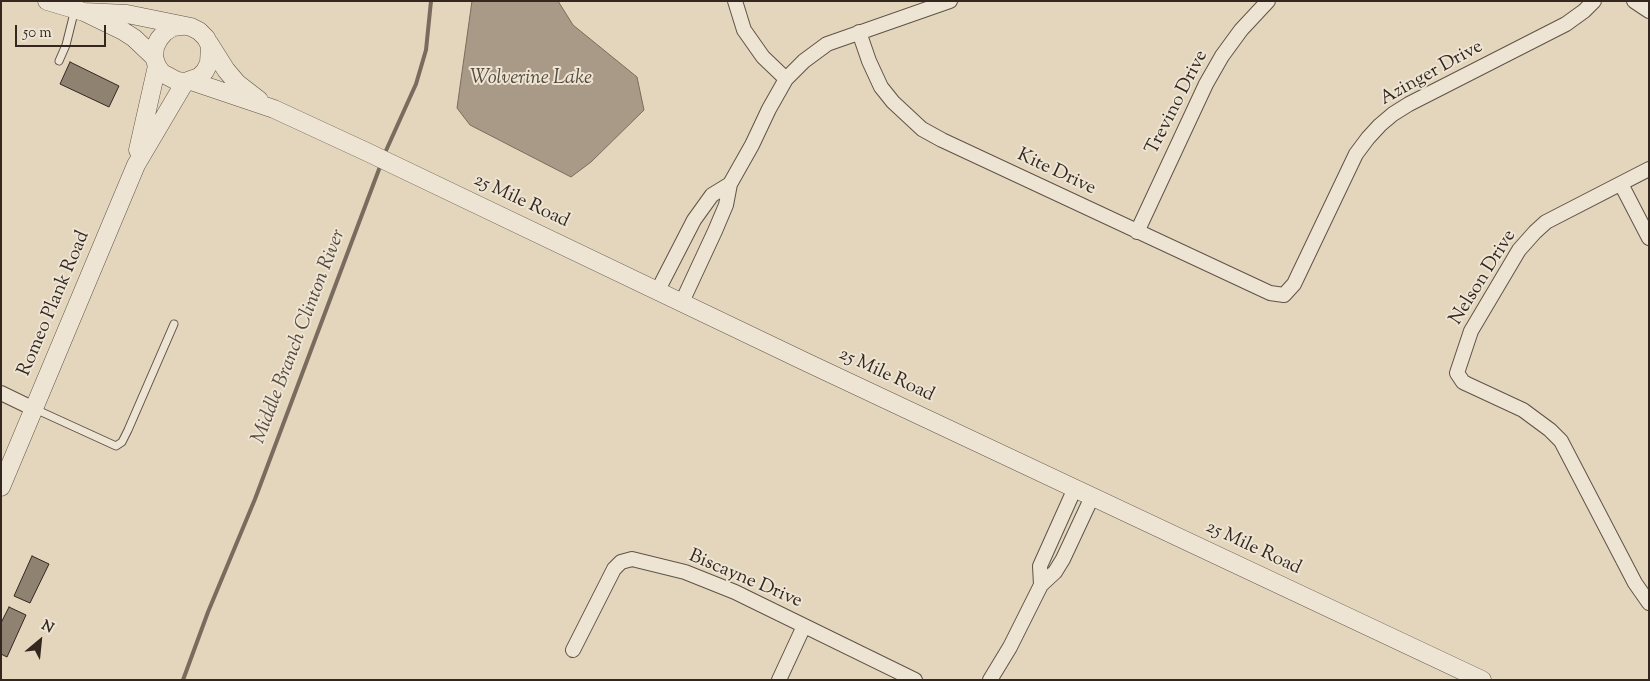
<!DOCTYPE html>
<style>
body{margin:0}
#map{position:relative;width:1650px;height:681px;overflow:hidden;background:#e4d6bc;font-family:"Sorts Mill Goudy",serif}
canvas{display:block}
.frame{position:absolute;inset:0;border:2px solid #332720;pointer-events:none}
.north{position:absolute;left:15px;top:616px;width:50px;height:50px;-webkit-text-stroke:4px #ede4d3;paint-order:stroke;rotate:28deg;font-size:14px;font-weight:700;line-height:20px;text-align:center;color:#332720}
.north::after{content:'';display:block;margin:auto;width:18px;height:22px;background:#332720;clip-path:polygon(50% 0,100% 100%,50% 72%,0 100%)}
.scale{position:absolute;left:15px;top:25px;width:91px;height:22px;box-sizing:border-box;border:2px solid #332720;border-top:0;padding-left:6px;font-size:15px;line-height:18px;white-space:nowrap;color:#332720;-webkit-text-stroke:4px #ede4d3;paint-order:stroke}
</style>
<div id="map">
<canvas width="1650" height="681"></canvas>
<div class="frame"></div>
<div class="north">N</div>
<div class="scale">50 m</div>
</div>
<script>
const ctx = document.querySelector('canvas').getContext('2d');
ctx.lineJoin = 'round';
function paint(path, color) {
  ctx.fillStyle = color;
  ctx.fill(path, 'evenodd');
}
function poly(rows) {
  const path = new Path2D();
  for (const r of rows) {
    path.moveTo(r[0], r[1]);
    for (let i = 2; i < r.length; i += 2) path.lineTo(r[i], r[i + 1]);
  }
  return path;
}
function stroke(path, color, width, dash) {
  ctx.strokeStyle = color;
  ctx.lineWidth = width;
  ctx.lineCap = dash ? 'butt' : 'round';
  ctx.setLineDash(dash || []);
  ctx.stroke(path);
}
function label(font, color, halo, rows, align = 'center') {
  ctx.font = font + ' "Sorts Mill Goudy",serif';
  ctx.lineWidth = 4;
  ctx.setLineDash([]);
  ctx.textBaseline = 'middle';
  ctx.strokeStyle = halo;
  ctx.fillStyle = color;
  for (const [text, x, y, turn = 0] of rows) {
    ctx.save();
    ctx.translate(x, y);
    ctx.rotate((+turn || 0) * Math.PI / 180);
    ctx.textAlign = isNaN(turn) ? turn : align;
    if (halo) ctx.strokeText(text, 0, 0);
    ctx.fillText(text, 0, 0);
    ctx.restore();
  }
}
const water = poly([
 [472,1,558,1,573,25,637,77,644,110,591,162,571,177,470,125,457,108,472,1]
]);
paint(water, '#a89a87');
stroke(water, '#796c5e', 1);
stroke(poly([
 [384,155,416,84,426,50,431,1],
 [183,680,208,612,255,499,381,164]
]), '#796c5e', 4);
const building = poly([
 [70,62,119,86,109,107,60,84,70,62],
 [32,556,49,564,30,603,14,596,32,556],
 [9,607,26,615,7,657,1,654,1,623,9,607]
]);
paint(building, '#8f8271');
stroke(building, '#332720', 1);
const service = poly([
 [59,61,66,45,75,9],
 [35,409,116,446,122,442,128,430,174,324]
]);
const minor = poly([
 [735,1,744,30,763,57,786,79],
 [1634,1,1649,11],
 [859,32,869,61,881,87,893,102,922,129,942,140,1270,293,1284,295,1294,284,1356,154,1368,138,1380,125,1393,114,1409,104,1566,24,1584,11,1594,1],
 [1649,169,1546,222,1535,232,1519,250,1471,331,1457,373,1463,382,1467,384,1523,410,1550,430,1561,441,1635,583,1649,603],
 [1621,184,1649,238],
 [1137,232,1206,84,1222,56,1241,30,1268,1],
 [658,290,694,220,712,195,730,184],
 [682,302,715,231,726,205,730,184,752,145,769,109,786,79,804,61,827,44,950,1],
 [1,393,34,409],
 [1041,585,1040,566,1075,488],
 [573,650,614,569,621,562,632,559,685,572,735,592,915,680],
 [779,680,804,626],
 [990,680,1010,647,1041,585,1055,572,1063,559,1092,497]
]);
const tertiary = poly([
 [47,1,84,12,123,31,134,38,154,57],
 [84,12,127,14,191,27,199,31,206,38,210,46,209,63,205,71,199,77,185,82,177,81,162,73,157,66,154,57,155,47,159,39,165,32,173,27,182,26],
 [209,43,226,70,237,83,259,100],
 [191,81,274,109,367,152,808,363,1482,680],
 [138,150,157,66],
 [1,487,136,165,185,82]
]);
stroke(service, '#5f5347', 9);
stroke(minor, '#5f5347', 16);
stroke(tertiary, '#5f5347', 19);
stroke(service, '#ede4d3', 7);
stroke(minor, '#ede4d3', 14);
stroke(tertiary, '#ede4d3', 18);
label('19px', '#332720', '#ede4d3', [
 ["Azinger Drive",1432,74,-29],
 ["Trevino Drive",1178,103,-63],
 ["Kite Drive",1056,173,25],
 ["25 Mile Road",521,202,25],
 ["Nelson Drive",1484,278,-58],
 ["Romeo Plank Road",55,304,-67],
 ["25 Mile Road",886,376,25],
 ["25 Mile Road",1253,549,25],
 ["Biscayne Drive",745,580,23]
]);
label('italic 20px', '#564a3f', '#ede4d3', [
 ["Wolverine Lake",531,80],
 ["Middle Branch Clinton River",300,337,-69]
]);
</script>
